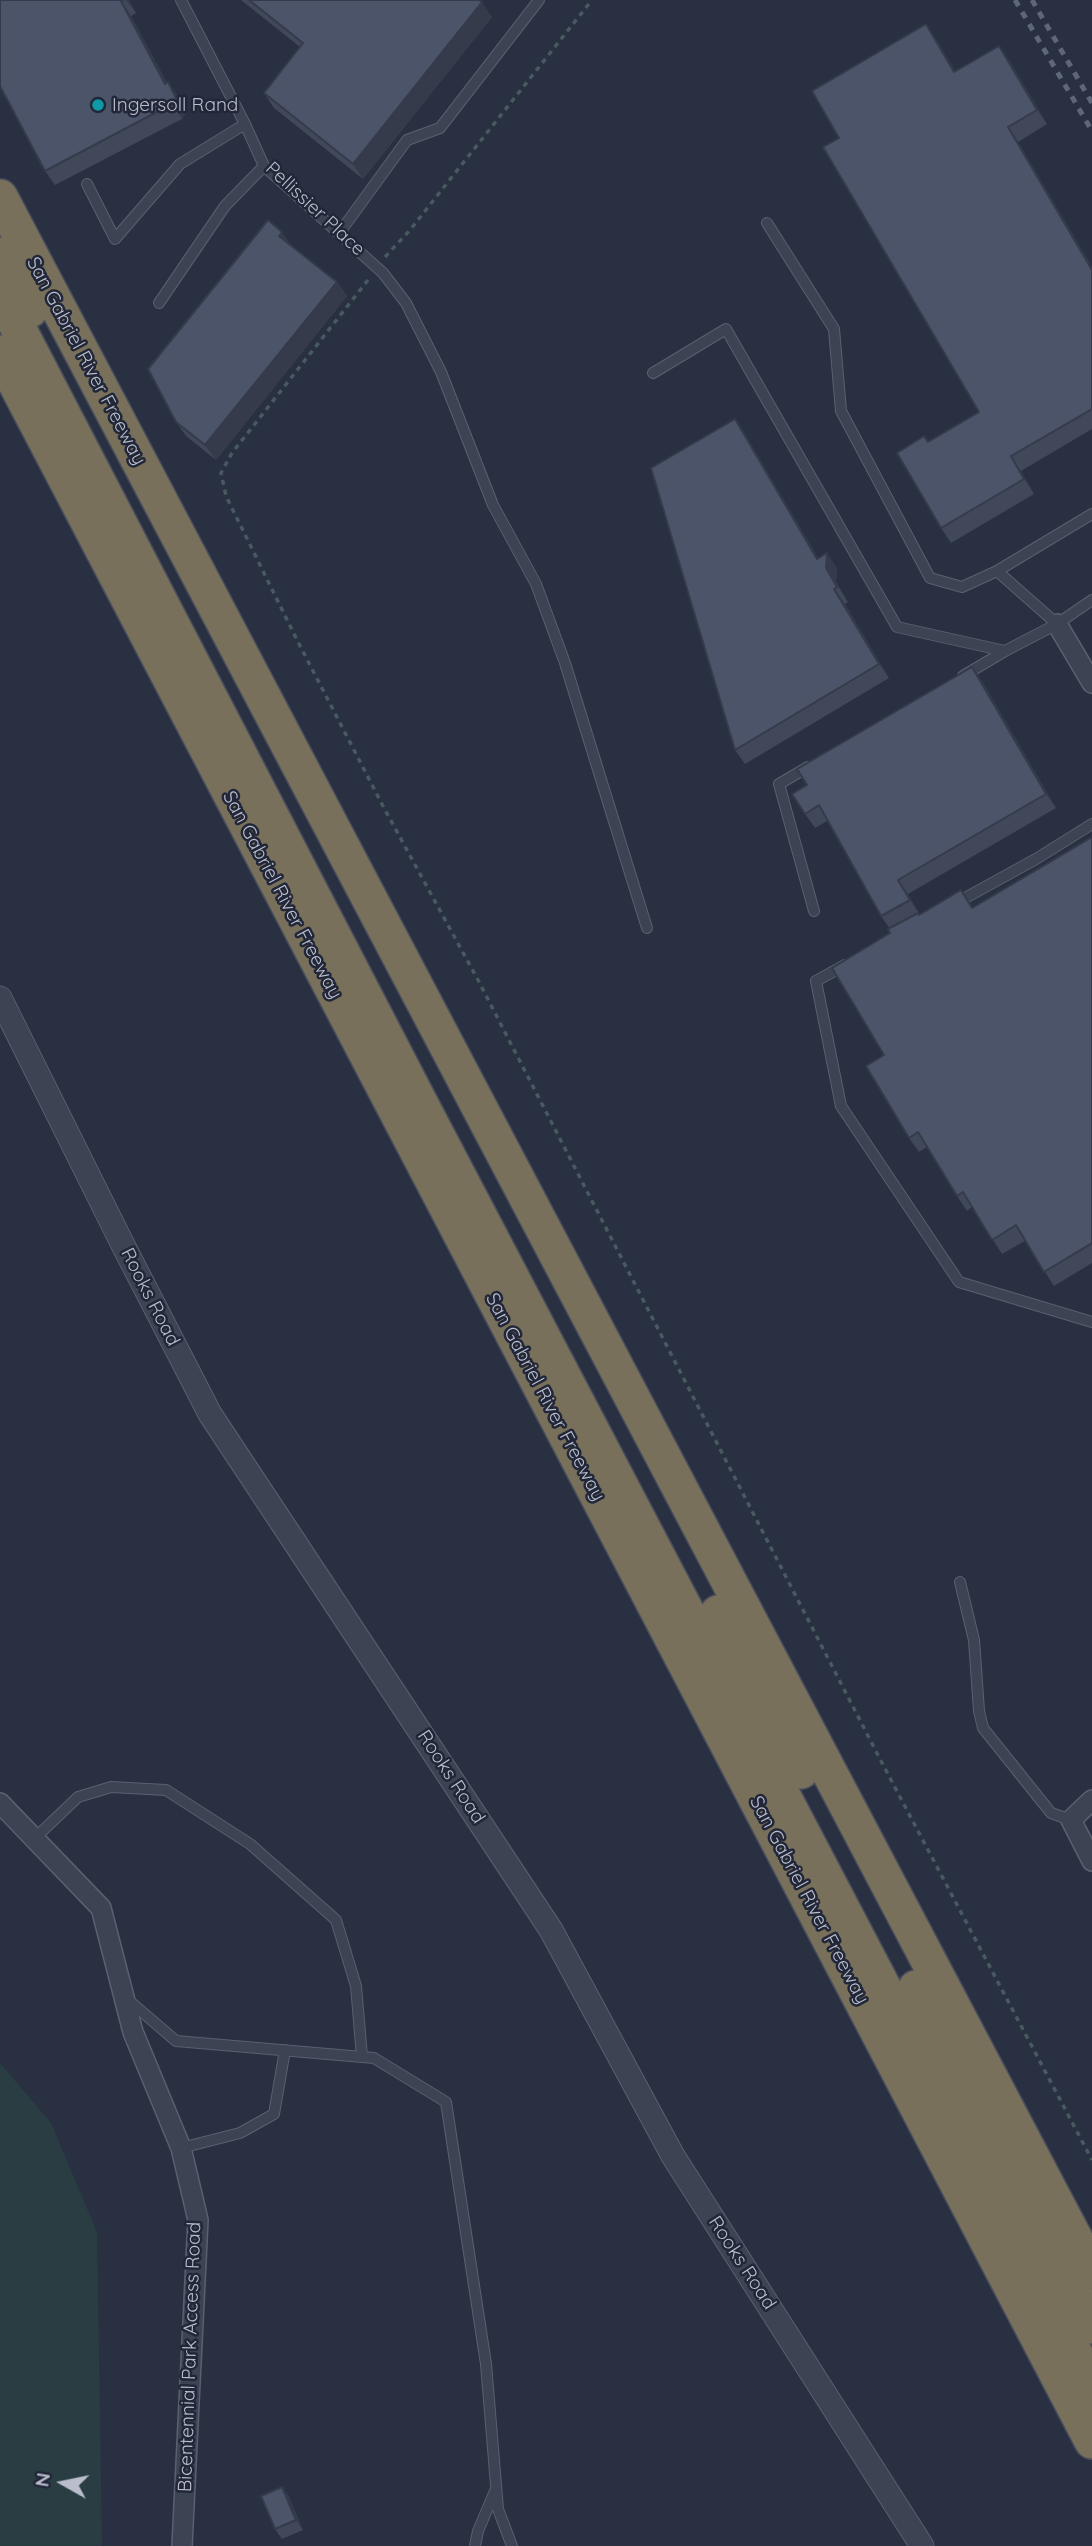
<!DOCTYPE html>
<style>
body{margin:0}
#map{position:relative;width:1092px;height:2546px;overflow:hidden;background:#283042;font-family:Quicksand,sans-serif}
canvas{display:block}
.north{position:absolute;left:28px;top:2448px;width:70px;height:70px;-webkit-text-stroke:5px #212738;paint-order:stroke;rotate:279deg;font-size:19px;font-weight:700;line-height:28px;text-align:center;color:#babecc}
.north::after{content:'';display:block;margin:auto;width:24px;height:32px;background:#babecc;clip-path:polygon(50% 0,100% 100%,50% 72%,0 100%)}
</style>
<div id="map">
<canvas width="1092" height="2546"></canvas>
<div class="north">N</div>
</div>
<script>
const ctx = document.querySelector('canvas').getContext('2d');
ctx.lineJoin = 'round';
function paint(path, color) {
  ctx.fillStyle = color;
  ctx.fill(path, 'evenodd');
}
function poly(rows) {
  const path = new Path2D();
  for (const r of rows) {
    path.moveTo(r[0], r[1]);
    for (let i = 2; i < r.length; i += 2) path.lineTo(r[i], r[i + 1]);
  }
  return path;
}
function stroke(path, color, width, dash) {
  ctx.strokeStyle = color;
  ctx.lineWidth = width;
  ctx.lineCap = dash ? 'butt' : 'round';
  ctx.setLineDash(dash || []);
  ctx.stroke(path);
}
function label(font, color, halo, rows, align = 'center') {
  ctx.font = font + ' Quicksand,sans-serif';
  ctx.lineWidth = 5;
  ctx.setLineDash([]);
  ctx.textBaseline = 'middle';
  ctx.strokeStyle = halo;
  ctx.fillStyle = color;
  for (const [text, x, y, turn = 0] of rows) {
    ctx.save();
    ctx.translate(x, y);
    ctx.rotate((+turn || 0) * Math.PI / 180);
    ctx.textAlign = isNaN(turn) ? turn : align;
    if (halo) ctx.strokeText(text, 0, 0);
    ctx.fillText(text, 0, 0);
    ctx.restore();
  }
}
paint(poly([
 [0,2063,51,2123,97,2232,102,2546,0,2546]
]), '#2a3d43');
const service = poly([
 [181,0,245,124,264,166,383,273,406,303,441,372,493,505,536,584,565,663,647,928],
 [87,184,115,239,180,164,245,124],
 [767,223,834,329,841,411,930,578,962,587,997,571,1057,624],
 [340,232,407,140,440,128,539,0],
 [159,303,225,206,264,166],
 [653,373,726,329,897,627,1005,651,1057,624,1092,600],
 [997,571,1092,514],
 [963,676,1005,651],
 [808,767,779,784,814,911],
 [956,903,1036,859,1092,824],
 [845,965,816,981,841,1106,959,1282,1092,1322],
 [960,1582,974,1640,979,1711,983,1728,1051,1813,1071,1820],
 [35,1838,78,1797,111,1787,166,1790,250,1844,336,1920,356,1986,362,2057],
 [126,1998,176,2041,374,2058,446,2102,486,2364,498,2509,512,2546],
 [181,2148,240,2133,274,2114,285,2050],
 [475,2546,478,2531,495,2491]
]);
const minor = poly([
 [1057,624,1092,683],
 [1092,1800,1071,1820,1092,1861],
 [0,1803,101,1908,133,2032,181,2148,198,2220,182,2546]
]);
const tertiary = poly([
 [0,998,123,1245,210,1414,551,1930,673,2156,922,2546]
]);
const motorway = poly([
 [0,197,1092,2271],
 [0,255,30,310],
 [0,293,418,1099,1092,2386],
 [0,353,1092,2441],
 [718,1613,801,1771],
 [916,1988,1017,2188,1092,2326]
]);
stroke(service, '#5b606f', 12);
stroke(minor, '#5b606f', 22);
stroke(tertiary, '#5b606f', 25);
stroke(motorway, '#474d5c', 38);
stroke(poly([
 [385,257,410,230,592,0],
 [368,280,232,453,221,473,226,496,296,638,384,808,478,980,881,1761,1092,2160]
]), '#485a60', 3.5, [5, 5]);
stroke(service, '#3c4352', 10);
stroke(minor, '#3c4352', 19);
stroke(tertiary, '#3c4352', 23);
stroke(motorway, '#78705a', 35);
stroke(poly([
 [1015,0,1092,131],
 [1032,0,1092,103]
]), '#5f6679', 5, [7, 7]);
paint(poly([
 [0,0,129,0,136,13,131,16,167,83,168,82,178,97,186,112,182,119,55,185,45,171],
 [241,0,479,0,492,17,363,179,274,108,264,93,300,47],
 [936,39,955,71,1009,60,1047,124,1018,142,1092,267,1092,429,1021,471,1034,494,951,543,941,528,928,442,979,412],
 [292,246,337,282,347,296,216,460,186,436,176,422],
 [735,419,745,434,818,558,837,568,836,582,848,602,845,604,889,678,745,764,735,750],
 [972,667,982,681,1056,808,908,894,920,915,973,908,1092,837,1092,1263,1054,1286,1025,1241,1002,1254,972,1207,967,1211,957,1196,927,1147,919,1152,909,1138,884,1055,890,929,881,916,827,821,815,828,805,814,807,785],
 [282,2487,289,2497,303,2530,282,2539,275,2529]
]), '#41485a');
paint(poly([
 [126,0,129,0,136,13],
 [121,1,131,16,175,98,165,84],
 [482,2,492,17,363,179,353,164],
 [926,24,936,39,964,87,954,72],
 [999,46,1009,60,1047,124,1037,110],
 [168,82,178,97,186,112,182,119,172,104],
 [1008,127,1018,142,1092,267,1092,270],
 [282,232,292,246,279,236],
 [337,282,347,296,216,460,205,445],
 [735,419,745,434,827,573,817,559],
 [1011,456,1021,471,1034,494,1024,479],
 [827,553,837,568,836,582,848,602,826,568],
 [834,589,845,604,889,678,879,664],
 [972,667,982,681,1056,808,1046,794],
 [898,880,908,894,920,915,910,900],
 [282,2487,289,2497,303,2530,296,2520]
]), '#353b4a');
const building = poly([
 [0,0,123,0,121,1,165,84,168,82,176,98,172,104,45,171,0,86,0,0],
 [249,0,479,0,482,2,353,164,264,93,303,43,249,0],
 [926,24,954,72,999,46,1037,110,1008,127,1092,270,1092,409,1011,456,1024,479,941,528,897,453,924,436,928,442,979,412,823,147,839,138,812,91,926,24],
 [268,220,282,232,279,236,337,282,205,445,176,422,148,369,268,220],
 [735,419,817,559,827,553,826,568,837,587,834,589,879,664,735,750,651,468,735,419],
 [972,667,1046,794,898,880,910,900,881,916,819,805,805,814,792,794,807,785,797,769,972,667],
 [1092,837,1092,1243,1044,1272,1016,1225,992,1240,963,1192,957,1196,918,1132,909,1138,866,1066,884,1055,832,968,890,933,888,929,918,913,919,915,961,890,972,908,1092,837],
 [282,2487,296,2520,275,2529,261,2496,282,2487]
]);
paint(building, '#4c5469');
stroke(building, '#353b4a', 2);
for (const [x, y, r, color] of [
 [98,105,7,"#0f9aa8"]
]) {
  const dot = new Path2D();
  dot.arc(x, y, r, 0, 2 * Math.PI);
  ctx.fillStyle = color;
  ctx.fill(dot);
  stroke(dot, '#212738', 2.5);
}
label('19px', '#babecc', '#212738', [
 ["Ingersoll Rand",112,105]
], 'left');
label('19px', '#babecc', '#212738', [
 ["Pellissier Place",315,209,43],
 ["San Gabriel River Freeway",86,361,62],
 ["San Gabriel River Freeway",282,895,62],
 ["Rooks Road",150,1297,63],
 ["San Gabriel River Freeway",545,1397,62],
 ["Rooks Road",451,1777,57],
 ["San Gabriel River Freeway",809,1900,62],
 ["Rooks Road",742,2263,57],
 ["Bicentennial Park Access Road",190,2357,-88]
]);
</script>
